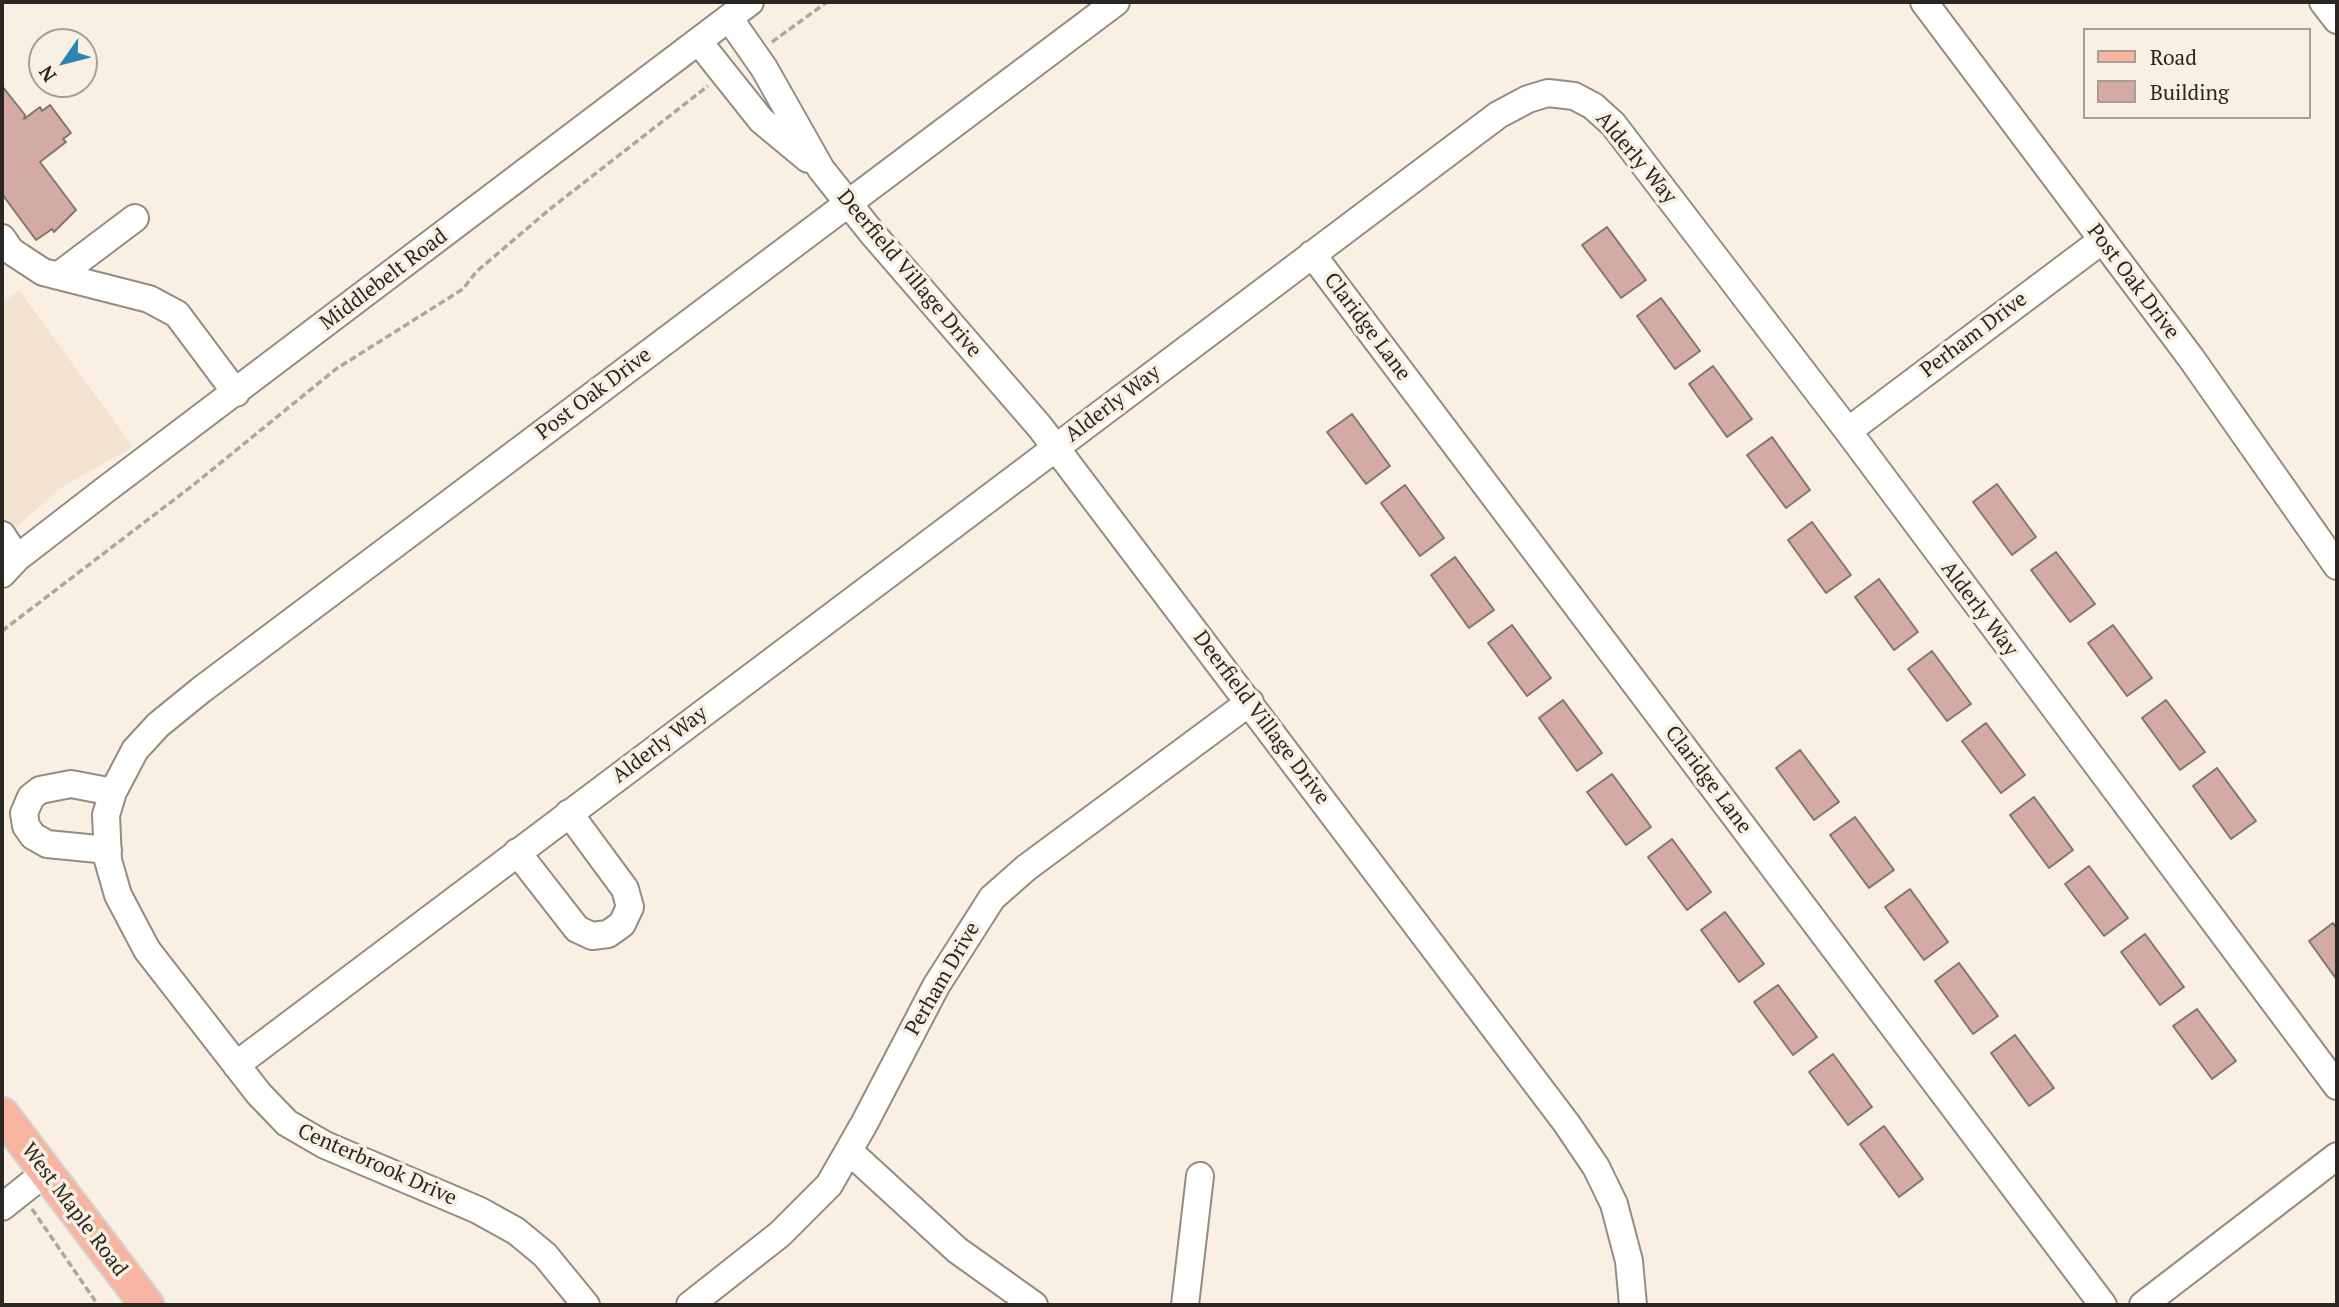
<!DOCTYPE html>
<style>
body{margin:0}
#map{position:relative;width:2339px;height:1307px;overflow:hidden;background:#f9efe3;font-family:"PT Serif",serif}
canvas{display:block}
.frame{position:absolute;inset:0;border:4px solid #2a2622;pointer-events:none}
.legend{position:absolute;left:2083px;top:28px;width:228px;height:91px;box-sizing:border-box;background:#f9efe3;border:2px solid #a69f96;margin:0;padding:9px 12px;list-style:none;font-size:21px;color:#2a2622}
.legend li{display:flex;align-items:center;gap:14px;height:35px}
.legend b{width:35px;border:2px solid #a69f96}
.north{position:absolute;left:28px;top:28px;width:70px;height:70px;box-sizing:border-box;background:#f9efe3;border:2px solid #a69f96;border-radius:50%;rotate:235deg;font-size:19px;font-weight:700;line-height:28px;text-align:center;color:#2a2622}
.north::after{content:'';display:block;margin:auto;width:24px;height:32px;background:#2c86b3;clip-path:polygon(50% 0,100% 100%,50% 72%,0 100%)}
</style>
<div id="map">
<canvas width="2339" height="1307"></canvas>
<div class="frame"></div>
<ul class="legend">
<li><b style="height:9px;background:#f6b4a1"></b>Road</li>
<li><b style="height:19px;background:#d3aba4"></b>Building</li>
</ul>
<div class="north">N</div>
</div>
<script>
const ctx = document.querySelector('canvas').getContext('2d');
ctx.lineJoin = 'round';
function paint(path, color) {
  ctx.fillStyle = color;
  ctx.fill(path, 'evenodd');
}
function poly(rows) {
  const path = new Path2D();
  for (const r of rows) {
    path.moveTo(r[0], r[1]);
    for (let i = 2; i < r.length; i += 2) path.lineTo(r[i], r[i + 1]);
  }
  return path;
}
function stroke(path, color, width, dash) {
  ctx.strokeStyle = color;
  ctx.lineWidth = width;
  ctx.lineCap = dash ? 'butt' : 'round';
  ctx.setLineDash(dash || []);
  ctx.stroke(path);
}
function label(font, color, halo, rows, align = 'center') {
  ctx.font = font + ' "PT Serif",serif';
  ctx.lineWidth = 7;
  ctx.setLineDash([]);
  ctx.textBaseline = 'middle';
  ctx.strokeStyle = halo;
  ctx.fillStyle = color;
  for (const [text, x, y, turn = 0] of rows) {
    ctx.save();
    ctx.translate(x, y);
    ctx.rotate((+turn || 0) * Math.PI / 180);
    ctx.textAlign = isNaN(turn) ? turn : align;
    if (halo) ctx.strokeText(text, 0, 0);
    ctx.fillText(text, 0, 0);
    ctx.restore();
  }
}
paint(poly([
 [19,290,133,447,65,485,2,539,2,303]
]), '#f2e3d1');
const building = poly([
 [2,86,25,115,24,119,40,107,42,111,50,105,71,133,63,139,66,142,40,162,76,210,54,232,52,229,36,240,2,194,2,86],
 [1607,227,1646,280,1621,298,1582,245,1607,227],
 [1661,298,1700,351,1675,369,1637,316,1661,298],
 [1713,366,1752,419,1727,437,1689,384,1713,366],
 [1352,414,1390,466,1366,484,1327,432,1352,414],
 [1772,437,1810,490,1786,508,1747,455,1772,437],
 [1997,484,2036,537,2012,555,1973,502,1997,484],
 [1405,485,1444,538,1420,556,1381,503,1405,485],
 [1812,522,1851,575,1826,593,1788,540,1812,522],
 [2056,552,2095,604,2070,622,2031,570,2056,552],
 [1455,557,1494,610,1469,628,1431,575,1455,557],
 [1879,579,1918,632,1894,650,1855,597,1879,579],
 [1512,625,1551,678,1527,696,1488,643,1512,625],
 [2113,625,2152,678,2127,696,2088,643,2113,625],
 [1932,651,1971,704,1947,721,1908,669,1932,651],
 [1563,700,1602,753,1577,771,1539,718,1563,700],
 [2166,700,2205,752,2180,770,2142,718,2166,700],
 [1986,723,2025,775,2001,793,1962,741,1986,723],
 [1800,750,1839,802,1814,820,1776,768,1800,750],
 [2217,768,2256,821,2231,839,2193,786,2217,768],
 [1612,774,1651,827,1626,845,1587,792,1612,774],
 [2034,797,2073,850,2049,868,2010,815,2034,797],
 [1855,817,1894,870,1869,888,1830,835,1855,817],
 [1672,839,1711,892,1687,910,1648,857,1672,839],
 [2089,866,2128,918,2104,936,2065,884,2089,866],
 [1910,889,1948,942,1924,960,1885,907,1910,889],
 [1725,912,1764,964,1739,982,1701,930,1725,912],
 [2333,923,2337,929,2337,980,2309,941,2333,923],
 [2145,934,2184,987,2160,1005,2121,952,2145,934],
 [1959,963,1998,1016,1973,1034,1935,981,1959,963],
 [1778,985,1817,1037,1793,1055,1754,1002,1778,985],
 [2197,1009,2236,1061,2212,1079,2173,1026,2197,1009],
 [2015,1035,2054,1088,2029,1106,1991,1053,2015,1035],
 [1833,1054,1872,1107,1848,1125,1809,1072,1833,1054],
 [1884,1126,1923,1179,1899,1197,1860,1144,1884,1126]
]);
paint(building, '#d3aba4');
stroke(building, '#837472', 2);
const minor = poly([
 [1924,2,2191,358,2337,566],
 [2323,2,2337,20],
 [729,18,764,68,821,169,872,233,1040,427,1567,1124,1596,1167,1614,1204,1629,1261,1633,1305],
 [699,42,761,120,808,159],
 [2,238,11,251,43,272,149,299,177,314,236,393],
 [1312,254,2103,1305],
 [58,276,135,218],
 [1848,431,2101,241],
 [2,535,17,558],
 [2,574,17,558,105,490,750,2],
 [108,850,47,844,33,836,26,826,24,813,31,797,40,790,71,784,113,792],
 [517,852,577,929,592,936,608,934,622,924,630,907,625,889,569,813],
 [236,1065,1498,115,1528,99,1548,93,1574,96,1593,106,1613,124,1848,431,2337,1086],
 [849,1151,957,1250,1034,1305],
 [2,1207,46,1172],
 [586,1305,545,1255,516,1231,478,1210,325,1145,287,1123,259,1094,147,950,118,895,108,860,106,815,113,792,135,750,158,725,201,690,1116,2],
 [690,1305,780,1234,829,1185,864,1124,936,986,992,898,1026,868,1250,702],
 [1185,1305,1200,1176],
 [2143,1305,2337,1156]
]);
const major = poly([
 [2,1114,147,1305]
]);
stroke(minor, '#958b81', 30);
stroke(major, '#d4d4d3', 37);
stroke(poly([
 [772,42,827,2],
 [2,631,192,486,336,369,463,289,476,272,550,209,708,86],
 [32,1209,98,1305]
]), '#aea69d', 3.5, [7, 3.5]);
stroke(minor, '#fff', 26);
stroke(major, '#f6b4a1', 33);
label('21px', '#2a2622', '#f9efe3', [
 ["Alderly Way",1636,158,50],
 ["Deerfield Village Drive",909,274,50],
 ["Middlebelt Road",384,280,-37],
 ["Post Oak Drive",2133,282,53],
 ["Claridge Lane",1367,327,53],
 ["Perham Drive",1974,335,-37],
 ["Post Oak Drive",594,394,-37],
 ["Alderly Way",1113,404,-37],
 ["Alderly Way",1979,609,53],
 ["Deerfield Village Drive",1261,718,53],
 ["Alderly Way",660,745,-37],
 ["Claridge Lane",1708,780,53],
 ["Perham Drive",943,979,-60],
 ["Centerbrook Drive",377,1165,24],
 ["West Maple Road",74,1210,53]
]);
</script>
